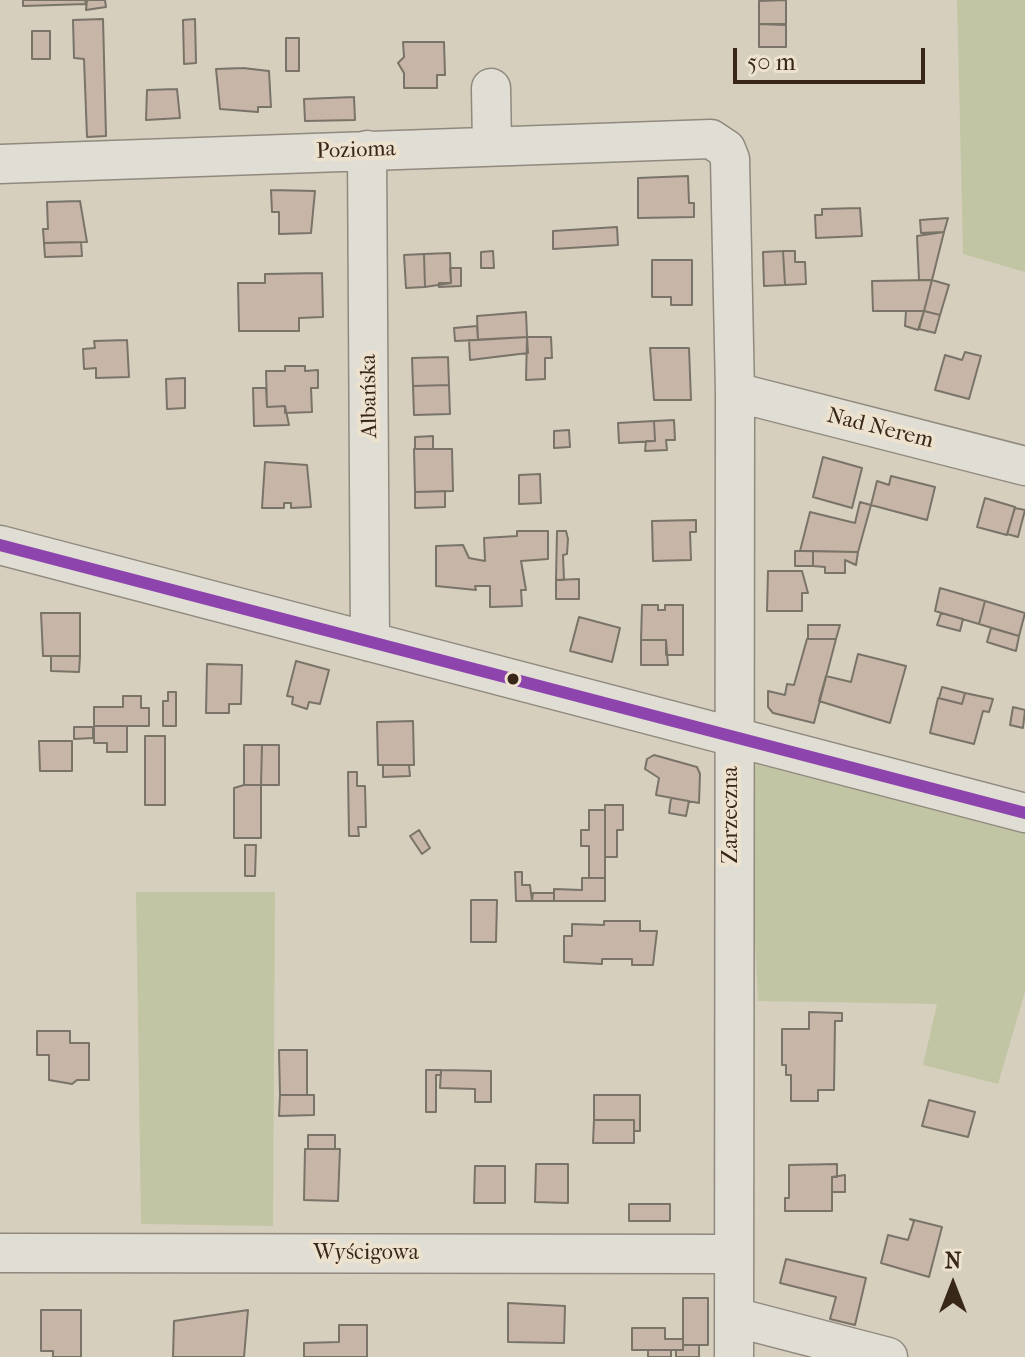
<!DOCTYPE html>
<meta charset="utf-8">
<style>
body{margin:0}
#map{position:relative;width:1025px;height:1357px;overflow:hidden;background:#d6cfbe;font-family:"IM FELL French Canon",serif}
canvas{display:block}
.north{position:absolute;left:913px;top:1245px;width:80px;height:80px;-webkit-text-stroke:6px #ece2ce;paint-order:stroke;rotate:0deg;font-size:22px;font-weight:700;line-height:32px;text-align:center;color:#382616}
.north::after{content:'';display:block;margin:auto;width:28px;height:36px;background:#382616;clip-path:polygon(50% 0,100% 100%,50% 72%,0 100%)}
.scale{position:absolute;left:733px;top:48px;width:192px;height:36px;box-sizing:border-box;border:4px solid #382616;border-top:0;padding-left:10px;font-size:24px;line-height:28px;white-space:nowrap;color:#382616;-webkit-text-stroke:6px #ece2ce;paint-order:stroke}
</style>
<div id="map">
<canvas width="1025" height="1357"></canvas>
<div class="north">N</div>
<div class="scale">50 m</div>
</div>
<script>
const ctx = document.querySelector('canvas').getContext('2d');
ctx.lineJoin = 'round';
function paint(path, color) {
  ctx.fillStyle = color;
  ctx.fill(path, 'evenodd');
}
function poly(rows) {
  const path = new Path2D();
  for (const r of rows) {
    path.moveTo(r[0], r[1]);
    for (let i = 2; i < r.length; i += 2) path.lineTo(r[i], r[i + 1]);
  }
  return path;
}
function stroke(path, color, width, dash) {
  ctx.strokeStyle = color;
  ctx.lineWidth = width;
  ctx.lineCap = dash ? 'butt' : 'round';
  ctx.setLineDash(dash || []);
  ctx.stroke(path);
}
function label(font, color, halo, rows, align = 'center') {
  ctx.font = font + ' "IM FELL French Canon",serif';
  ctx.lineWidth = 8;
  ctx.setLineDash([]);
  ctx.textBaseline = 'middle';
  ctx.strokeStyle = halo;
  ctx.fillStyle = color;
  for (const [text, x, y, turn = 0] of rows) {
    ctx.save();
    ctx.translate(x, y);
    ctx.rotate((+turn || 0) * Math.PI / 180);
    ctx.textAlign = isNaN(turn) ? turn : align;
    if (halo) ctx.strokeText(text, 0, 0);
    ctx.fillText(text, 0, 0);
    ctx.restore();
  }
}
paint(poly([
 [957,0,1025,0,1025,272,963,254],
 [756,764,1025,831,1025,992,998,1084,923,1065,937,1004,758,1001,746,770],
 [136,892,275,892,273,1226,141,1224]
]), '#c2c5a4');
const building = poly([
 [23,0,85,0,86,4,23,6,23,0],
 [87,0,105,0,106,7,86,10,87,0],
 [786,0,786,24,759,24,759,1,786,0],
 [103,19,106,136,87,137,84,59,74,58,73,20,103,19],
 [195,19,196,63,184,64,183,20,195,19],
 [759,24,786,25,786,47,759,47,759,24],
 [32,31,50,31,50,59,32,59,32,31],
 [286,38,299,38,299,71,286,71,286,38],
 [403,42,444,42,445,75,437,75,437,88,404,88,404,73,398,63,404,57,403,42],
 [243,68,269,71,271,107,258,107,258,112,220,109,216,69,243,68],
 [177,89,180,118,146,120,147,90,177,89],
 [354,97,355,120,305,121,304,99,354,97],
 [688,176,689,203,694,203,694,217,638,218,638,178,688,176],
 [271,190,315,191,311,233,279,234,279,212,272,212,271,190],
 [80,201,87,242,44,243,43,229,48,229,47,202,80,201],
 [860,208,862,236,816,238,815,215,822,215,822,209,860,208],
 [948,218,944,232,921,233,920,220,948,218],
 [617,227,618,245,553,249,553,231,617,227],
 [944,232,932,280,919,280,917,236,944,232],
 [81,242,82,256,45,257,44,243,81,242],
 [493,251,494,268,481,268,481,252,493,251],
 [783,251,785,285,764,286,763,252,783,251],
 [783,251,795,251,795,262,805,262,806,284,785,285,783,251],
 [450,253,451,283,425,287,424,254,450,253],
 [424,254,425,287,406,288,404,255,424,254],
 [652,260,692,260,692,305,671,305,671,297,652,297,652,260],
 [450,268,461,268,461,286,439,287,439,283,451,283,450,268],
 [322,273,323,317,299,318,299,331,239,331,238,283,265,283,265,274,322,273],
 [932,280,924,311,873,311,872,281,932,280],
 [932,280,949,285,940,315,924,311,932,280],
 [906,311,924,311,918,330,905,326,906,311],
 [924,311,940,315,935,333,919,329,924,311],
 [526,312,527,337,478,340,477,316,526,312],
 [477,326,478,340,455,341,454,328,477,326],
 [527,337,528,353,470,360,469,340,527,337],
 [527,337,551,337,552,358,545,358,545,379,526,380,527,337],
 [127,340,129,377,96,378,96,368,84,369,83,349,95,348,94,341,127,340],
 [650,348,689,348,691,400,654,400,650,348],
 [965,352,981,356,969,399,935,390,945,355,962,360,965,352],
 [448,357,449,385,413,386,412,358,448,357],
 [285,366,305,366,305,371,318,370,318,388,311,388,312,412,285,413,285,406,267,407,266,371,285,371,285,366],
 [185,378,185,408,167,409,166,379,185,378],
 [449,385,450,414,414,415,413,386,449,385],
 [253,388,266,388,267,407,285,406,289,425,254,426,253,388],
 [674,420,675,440,666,440,667,450,645,451,646,441,655,441,654,421,674,420],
 [654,421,655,441,619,443,618,423,654,421],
 [569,430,570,447,554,448,554,431,569,430],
 [433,436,433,449,415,449,415,437,433,436],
 [414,449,452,449,453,491,415,492,414,449],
 [823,457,862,468,852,508,813,497,823,457],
 [265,462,307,465,311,507,291,508,291,503,284,503,284,508,262,508,265,462],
 [540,474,541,503,519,504,519,475,540,474],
 [891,476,935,487,927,520,871,505,877,481,889,485,891,476],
 [445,491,445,507,415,508,415,492,445,491],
 [985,498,1015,507,1007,535,977,527,985,498],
 [860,502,871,505,858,552,800,551,810,512,855,523,860,502],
 [1015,508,1025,510,1018,537,1007,534,1015,508],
 [696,520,696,532,690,532,691,560,653,561,652,521,696,520],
 [517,531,548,531,548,559,521,561,526,590,521,590,522,606,490,607,490,586,475,586,476,590,436,586,436,546,463,545,469,558,485,561,484,538,517,536,517,531],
 [557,531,566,531,568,539,567,554,563,555,564,580,556,580,557,531],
 [795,551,813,551,813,566,795,566,795,551],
 [813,551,858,552,856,565,845,560,845,573,825,573,825,567,813,566,813,551],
 [768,571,802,571,808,593,802,593,802,611,767,611,768,571],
 [579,579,579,599,556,599,556,580,579,579],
 [940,588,985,601,979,624,935,611,940,588],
 [985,601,1025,613,1019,636,979,624,985,601],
 [642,605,658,605,658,610,665,610,665,605,683,605,683,655,666,655,666,640,641,640,642,605],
 [41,613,80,613,80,656,43,656,41,613],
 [941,613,963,619,960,631,937,625,941,613],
 [579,617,620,628,612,662,570,651,579,617],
 [808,625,840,625,836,639,808,639,808,625],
 [991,628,1019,636,1016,651,987,642,991,628],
 [807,639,836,639,814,723,773,713,768,707,768,691,785,695,787,684,794,685,807,639],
 [641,640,666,640,668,665,641,665,641,640],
 [858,654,906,666,890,723,819,701,826,676,851,682,858,654],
 [51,656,80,656,79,672,51,671,51,656],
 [296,661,329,670,320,704,309,702,307,709,292,704,293,697,287,696,296,661],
 [207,664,242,665,241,704,229,704,229,713,206,713,207,664],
 [942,687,965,693,962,704,939,698,942,687],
 [168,692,176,692,176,726,163,726,163,701,168,701,168,692],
 [965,693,993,699,989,712,983,711,974,744,930,733,938,698,962,704,965,693],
 [123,696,141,696,141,708,149,708,149,726,94,726,94,707,123,707,123,696],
 [1013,707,1025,710,1023,728,1010,725,1013,707],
 [413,721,414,765,378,765,377,722,413,721],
 [94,726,127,726,127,752,107,752,107,743,94,743,94,726],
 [74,727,93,727,93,738,74,739,74,727],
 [145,736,165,736,165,805,145,805,145,736],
 [39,741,72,741,72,771,40,771,39,741],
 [244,745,262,745,261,785,244,785,244,745],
 [262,745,279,745,279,785,261,785,262,745],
 [654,755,697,767,700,774,699,803,656,795,659,778,645,769,647,759,654,755],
 [383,765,409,765,410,776,383,777,383,765],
 [348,772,357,772,357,786,365,786,366,827,358,827,359,836,349,836,348,772],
 [244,785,261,785,261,838,234,838,234,788,244,785],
 [671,798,689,801,686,816,669,813,671,798],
 [605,805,623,805,623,830,617,830,617,857,605,857,605,805],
 [589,810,605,810,605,878,589,878,589,846,581,846,581,830,589,830,589,810],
 [419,830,430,848,422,854,410,836,419,830],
 [245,845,256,845,255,876,245,876,245,845],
 [515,872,522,872,522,885,530,885,532,901,516,901,515,872],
 [582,878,605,878,605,901,554,901,554,889,582,890,582,878],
 [533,893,554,893,554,901,532,901,533,893],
 [471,900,497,900,496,942,471,942,471,900],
 [604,921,640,921,640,931,657,931,653,965,632,965,632,959,602,959,602,964,564,962,564,936,572,936,572,924,604,925,604,921],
 [809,1012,842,1013,842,1021,835,1021,834,1090,818,1090,818,1101,791,1101,791,1075,786,1075,786,1065,782,1065,782,1029,809,1029,809,1012],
 [37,1031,70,1031,70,1043,89,1043,89,1080,77,1080,72,1084,49,1080,49,1055,37,1055,37,1031],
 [279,1050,307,1050,307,1095,280,1095,279,1050],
 [426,1070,441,1070,441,1075,436,1075,436,1112,426,1112,426,1070],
 [441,1070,491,1071,491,1102,475,1102,475,1089,440,1088,441,1070],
 [280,1095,314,1095,314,1115,279,1116,280,1095],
 [594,1095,640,1095,640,1131,634,1131,634,1120,594,1120,594,1095],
 [929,1100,975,1112,968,1137,922,1126,929,1100],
 [594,1120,634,1120,634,1143,593,1143,594,1120],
 [308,1135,335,1135,335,1149,308,1149,308,1135],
 [305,1149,340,1149,338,1201,304,1200,305,1149],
 [536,1164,568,1164,568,1203,535,1202,536,1164],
 [837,1164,837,1177,832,1177,832,1211,785,1211,785,1198,789,1198,789,1165,837,1164],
 [475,1166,505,1166,505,1203,474,1203,475,1166],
 [845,1175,845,1192,832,1192,832,1177,845,1175],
 [629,1204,670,1204,670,1221,629,1221,629,1204],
 [910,1219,942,1227,929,1277,881,1263,888,1235,908,1240,914,1221,910,1219],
 [786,1259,866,1278,855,1325,830,1319,836,1297,780,1283,786,1259],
 [683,1298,708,1298,708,1345,683,1345,683,1298],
 [508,1303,565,1306,564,1343,508,1342,508,1303],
 [41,1310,81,1310,81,1357,53,1357,53,1351,41,1351,41,1310],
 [248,1310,244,1357,173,1357,174,1321,248,1310],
 [339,1325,367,1325,367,1357,304,1357,304,1343,339,1342,339,1325],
 [632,1328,665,1328,665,1339,683,1339,683,1350,632,1350,632,1328],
 [683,1345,699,1345,699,1357,676,1357,676,1350,683,1350,683,1345],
 [648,1350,671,1350,671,1357,648,1357,648,1350]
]);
paint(building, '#c7b6a7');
stroke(building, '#797368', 2);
const minor = poly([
 [491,88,492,146],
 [367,150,370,642],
 [0,164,711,139,726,149,730,159,735,392,734,1357],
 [735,392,1025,466],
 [0,545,1025,813],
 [0,1253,733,1254],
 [734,1317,888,1357]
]);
stroke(minor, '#90897e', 41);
stroke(minor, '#e0ddd4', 38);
stroke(poly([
 [0,545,1025,813]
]), '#8e44ad', 12);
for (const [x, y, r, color] of [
 [513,679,7,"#382616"]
]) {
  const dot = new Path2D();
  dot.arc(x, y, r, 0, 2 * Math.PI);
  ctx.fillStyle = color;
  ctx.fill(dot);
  stroke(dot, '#ece2ce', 3);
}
label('22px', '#382616', '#ece2ce', [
 ["Pozioma",356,151,-2],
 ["Albańska",370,396,-91],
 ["Nad Nerem",880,429,14],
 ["Zarzeczna",732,815,-90],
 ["Wyścigowa",366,1254]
]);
</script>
